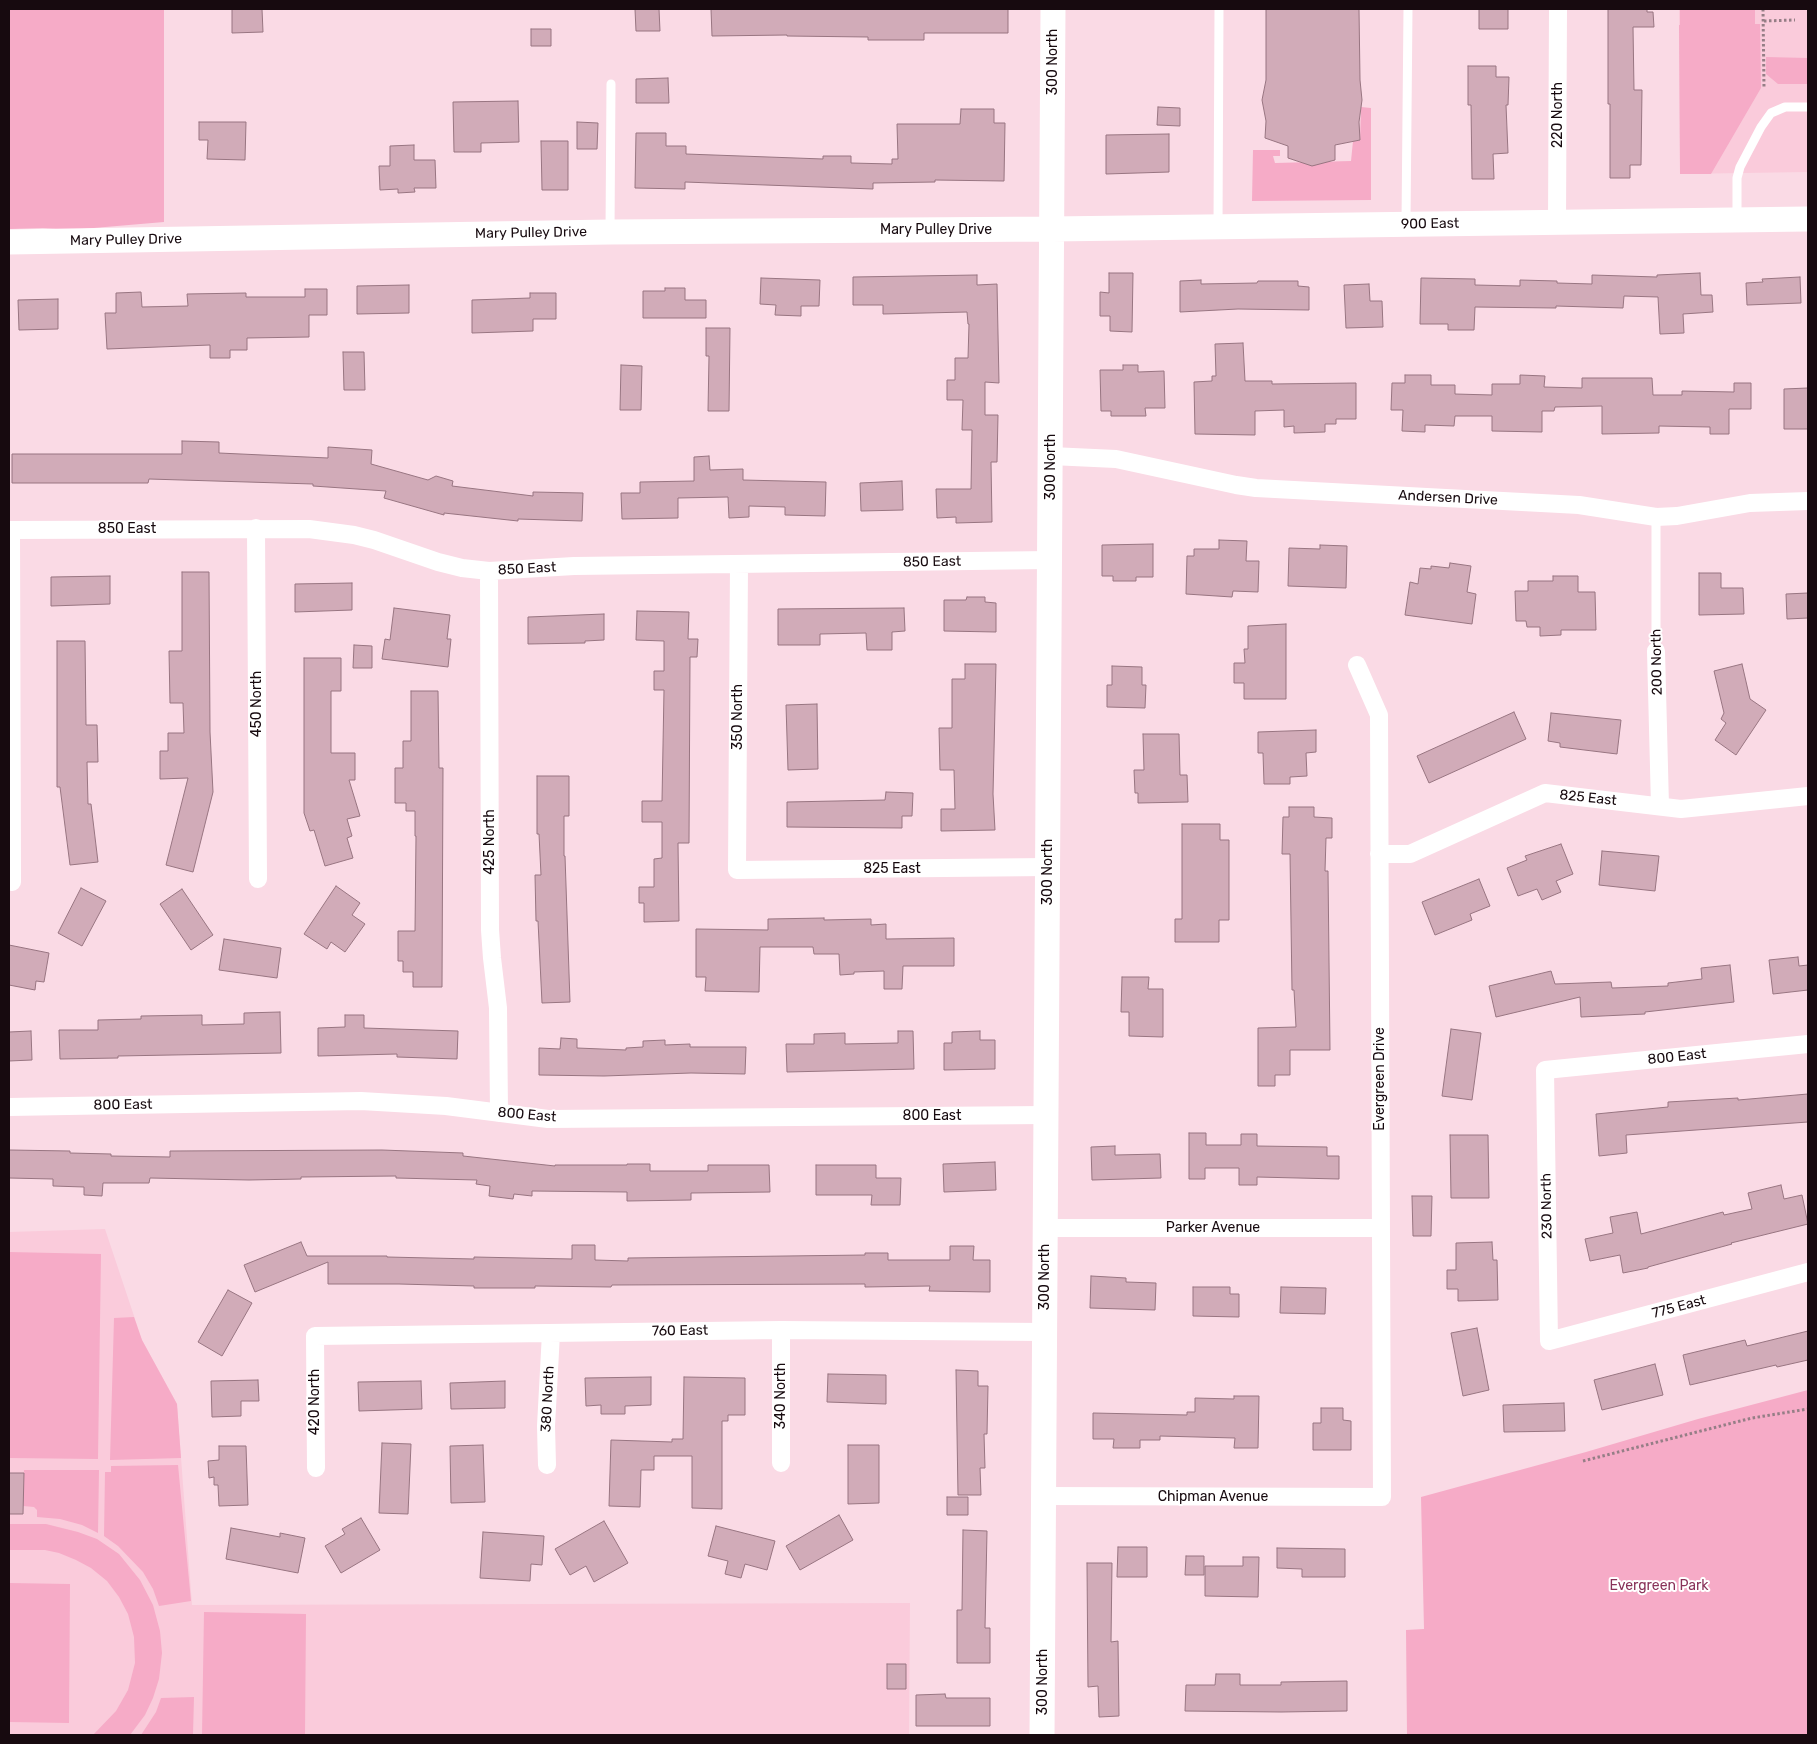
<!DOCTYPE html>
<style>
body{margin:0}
#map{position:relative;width:1817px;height:1744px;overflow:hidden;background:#fadae5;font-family:Rubik,sans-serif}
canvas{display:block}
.frame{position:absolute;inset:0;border:10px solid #170a0f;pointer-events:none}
</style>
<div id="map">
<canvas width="1817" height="1744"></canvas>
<div class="frame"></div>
</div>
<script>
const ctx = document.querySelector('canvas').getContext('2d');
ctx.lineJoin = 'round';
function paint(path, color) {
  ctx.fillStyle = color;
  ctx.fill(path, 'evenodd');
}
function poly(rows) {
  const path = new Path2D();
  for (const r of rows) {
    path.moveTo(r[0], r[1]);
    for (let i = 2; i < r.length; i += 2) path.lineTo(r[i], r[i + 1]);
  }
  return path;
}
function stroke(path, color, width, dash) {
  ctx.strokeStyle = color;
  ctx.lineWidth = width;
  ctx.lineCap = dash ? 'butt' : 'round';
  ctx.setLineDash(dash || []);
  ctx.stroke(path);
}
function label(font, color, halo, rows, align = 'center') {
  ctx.font = font + ' Rubik,sans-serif';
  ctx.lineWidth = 4;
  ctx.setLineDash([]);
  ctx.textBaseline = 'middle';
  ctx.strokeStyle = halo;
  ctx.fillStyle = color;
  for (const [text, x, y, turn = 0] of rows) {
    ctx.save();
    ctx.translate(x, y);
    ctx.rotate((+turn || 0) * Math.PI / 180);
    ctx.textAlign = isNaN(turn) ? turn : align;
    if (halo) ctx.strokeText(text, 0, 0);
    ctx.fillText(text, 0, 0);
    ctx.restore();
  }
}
paint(poly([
 [1679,9,1808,9,1808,172,1680,174],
 [105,1229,142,1340,177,1404,192,1605,910,1603,909,1735,9,1735,9,1232]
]), '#facbdb');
paint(poly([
 [9,9,164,9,164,222,70,230,43,228,9,229],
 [1680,9,1755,9,1755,24,1760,24,1761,88,1711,174,1680,174,1679,25,1680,25],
 [1766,57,1808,58,1808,84,1778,84,1766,74],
 [1361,107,1371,108,1371,200,1252,201,1253,150,1280,150,1280,156,1273,156,1275,163,1351,161,1353,141,1360,140],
 [9,1252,101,1254,98,1459,9,1458],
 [134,1317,142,1340,177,1404,181,1458,110,1460,114,1318],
 [1808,1390,1808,1735,1407,1735,1406,1630,1424,1629,1421,1497,1586,1452,1698,1419],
 [178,1465,191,1601,159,1606,153,1589,143,1572,118,1546,104,1536,105,1472,111,1472,111,1466],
 [24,1470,99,1470,98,1533,82,1525,60,1519,37,1517,37,1510,34,1507,23,1506],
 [9,1524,46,1524,78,1532,97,1539,119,1554,140,1580,153,1605,160,1631,162,1653,159,1679,153,1698,145,1715,130,1735,93,1735,116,1711,128,1690,135,1663,134,1637,128,1614,119,1597,107,1581,91,1568,76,1560,59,1553,45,1550,9,1550],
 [9,1583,70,1584,69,1723,9,1722],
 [204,1612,306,1614,305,1735,202,1735],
 [194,1697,193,1735,141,1735,156,1712,161,1698]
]), '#f6abc7');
const building = poly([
 [232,9,262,9,263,32,232,33,232,9],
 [635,9,659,9,660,31,636,31,635,9],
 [711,9,1008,9,1008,33,924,33,924,40,868,40,868,37,787,36,787,35,712,36,711,9],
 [1266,9,1359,9,1360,80,1362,100,1359,122,1360,140,1335,145,1335,160,1312,166,1288,158,1288,146,1265,138,1266,121,1262,100,1266,80,1266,9],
 [1479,9,1508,9,1508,29,1479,29,1479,9],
 [1608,9,1647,9,1647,12,1653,12,1654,27,1633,27,1634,90,1642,90,1641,165,1630,165,1630,178,1610,178,1610,104,1608,104,1608,9],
 [531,29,551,29,551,46,531,46,531,29],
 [1468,66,1496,66,1496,77,1509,77,1508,105,1506,105,1508,153,1493,154,1494,179,1472,179,1471,105,1468,105,1468,66],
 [668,78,669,103,636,103,636,79,668,78],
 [518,101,519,142,481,143,481,152,454,152,453,102,518,101],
 [1158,107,1180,108,1180,126,1157,125,1158,107],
 [961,109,994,109,994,123,1005,123,1004,181,935,180,935,182,873,183,873,189,685,182,685,189,635,188,636,133,666,133,666,146,686,146,686,154,823,159,823,156,851,156,851,163,892,164,892,159,898,159,897,124,960,124,961,109],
 [199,122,246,122,245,160,207,159,208,140,199,140,199,122],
 [577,122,598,123,597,149,577,149,577,122],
 [1169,134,1169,172,1106,174,1106,135,1169,134],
 [541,141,568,141,568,190,542,190,541,141],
 [414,145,414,160,435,160,436,188,414,188,415,192,398,193,398,189,380,190,379,166,390,166,390,146,414,145],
 [1109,273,1133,273,1132,332,1110,331,1110,316,1100,316,1100,292,1109,293,1109,273],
 [1700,273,1701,295,1712,295,1713,312,1683,314,1684,333,1660,334,1658,297,1624,296,1623,308,1556,306,1556,308,1475,307,1474,330,1448,330,1448,324,1420,324,1421,278,1475,279,1475,285,1520,286,1520,280,1557,281,1557,283,1592,284,1592,275,1657,277,1657,275,1700,273],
 [977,275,977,285,997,284,999,383,985,382,985,415,998,415,997,462,991,462,992,522,956,523,956,517,937,518,936,489,971,489,972,430,962,430,963,400,947,400,947,380,955,380,955,358,968,358,969,324,968,324,967,312,883,314,883,305,853,305,853,277,977,275],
 [1800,277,1801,303,1747,305,1746,283,1763,282,1762,279,1800,277],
 [761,278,820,280,819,306,801,306,801,316,775,315,776,305,760,304,761,278],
 [1201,280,1201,284,1257,283,1258,281,1298,281,1298,286,1309,287,1309,310,1238,309,1180,312,1180,281,1201,280],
 [1369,284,1370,301,1382,301,1383,327,1346,328,1344,285,1369,284],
 [409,285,409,313,357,314,357,286,409,285],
 [665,288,685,288,685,300,706,300,706,318,643,318,643,291,665,291,665,288],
 [305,289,327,289,327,315,309,315,309,337,247,338,247,350,230,350,230,358,210,358,210,345,107,349,105,313,116,313,116,293,141,292,142,307,188,306,187,294,246,293,246,297,305,297,305,289],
 [530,293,556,293,556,319,533,319,533,331,472,333,472,300,530,298,530,293],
 [58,299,58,329,19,330,18,300,58,299],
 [706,328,730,328,729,411,708,411,709,356,706,356,706,328],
 [1243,343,1245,381,1272,381,1272,384,1356,383,1356,419,1336,419,1336,424,1325,424,1325,432,1294,433,1294,426,1284,427,1284,410,1255,411,1255,435,1195,434,1194,382,1212,381,1212,376,1216,376,1215,344,1243,343],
 [343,352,364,352,365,390,344,390,343,352],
 [621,365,642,366,641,410,620,410,621,365],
 [1123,365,1138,365,1138,372,1164,371,1165,408,1145,408,1146,416,1111,416,1111,411,1101,411,1100,370,1123,370,1123,365],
 [1405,375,1431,375,1431,385,1455,385,1455,394,1492,395,1492,384,1520,384,1520,375,1545,376,1544,387,1582,388,1582,378,1652,378,1653,395,1682,395,1682,391,1734,392,1734,383,1751,383,1751,409,1729,409,1729,434,1710,434,1710,427,1659,426,1659,433,1602,434,1602,406,1555,407,1554,411,1542,411,1542,432,1492,431,1492,416,1455,416,1454,426,1425,425,1425,432,1402,431,1403,410,1391,410,1392,383,1405,383,1405,375],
 [1808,388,1808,429,1784,429,1784,389,1808,388],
 [182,441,219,442,219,453,328,458,328,447,372,450,371,464,428,480,436,476,453,481,452,486,533,496,533,492,583,493,582,521,518,519,518,521,444,513,444,515,384,498,386,491,313,486,313,484,149,479,148,483,12,483,12,454,182,454,182,441],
 [709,456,710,470,743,469,743,480,826,482,825,516,785,515,785,507,749,506,749,517,729,518,728,497,678,498,678,518,622,519,621,493,640,493,640,482,694,481,694,457,709,456],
 [902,481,903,510,861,511,860,483,902,481],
 [1219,540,1247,541,1246,561,1259,561,1258,592,1233,591,1232,597,1186,594,1187,556,1194,556,1194,549,1219,549,1219,540],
 [1153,544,1153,577,1136,577,1136,581,1113,581,1113,576,1102,576,1102,545,1153,544],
 [1320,545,1347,546,1346,588,1288,586,1289,548,1320,549,1320,545],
 [1450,563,1471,566,1467,592,1476,594,1472,624,1405,615,1410,582,1418,584,1420,568,1431,569,1431,566,1449,568,1450,563],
 [182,572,209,572,210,732,213,792,193,872,166,865,188,778,160,779,160,751,168,751,168,733,184,733,183,703,170,703,169,651,182,651,182,572],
 [1699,573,1721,573,1721,588,1743,588,1744,614,1699,615,1699,573],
 [110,576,110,604,51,606,51,577,110,576],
 [1553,576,1578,576,1578,592,1595,592,1596,630,1561,630,1561,635,1540,636,1540,627,1527,627,1526,621,1516,621,1515,591,1528,591,1528,581,1553,581,1553,576],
 [352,583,352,610,295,612,295,584,352,583],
 [1808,593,1808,618,1787,619,1786,594,1808,593],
 [967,597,985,597,985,602,996,603,996,632,944,631,944,600,966,600,967,597],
 [394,608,450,615,447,639,451,639,448,667,382,659,385,639,390,640,394,608],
 [904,608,905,631,892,632,892,650,867,650,866,633,820,634,820,645,778,645,778,609,904,608],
 [637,611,689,612,688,639,698,639,697,657,690,657,689,843,678,843,679,921,644,922,644,903,639,903,639,887,654,887,654,859,662,858,662,822,642,822,642,801,662,801,664,690,654,690,654,671,664,671,664,641,636,640,637,611],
 [604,614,604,640,585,641,585,643,528,644,528,617,604,614],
 [1286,624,1286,699,1244,699,1244,683,1234,683,1234,663,1245,663,1244,649,1248,649,1248,626,1286,624],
 [57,641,85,641,86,725,97,725,98,762,87,762,88,804,91,804,98,862,70,865,60,787,57,787,57,641],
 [354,645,372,646,372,668,353,668,354,645],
 [304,658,341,658,341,691,331,691,331,753,355,753,355,780,349,780,360,816,347,819,352,836,347,838,353,858,325,866,314,830,310,831,304,813,304,658],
 [965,664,996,664,993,794,995,830,941,831,941,809,955,809,954,770,940,770,939,728,952,728,952,679,965,679,965,664],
 [1742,664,1750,699,1766,710,1736,755,1715,740,1726,723,1721,719,1724,713,1714,671,1742,664],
 [1112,666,1142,667,1142,685,1146,685,1145,708,1107,707,1107,685,1112,685,1112,666],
 [411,691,438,691,439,768,443,768,442,987,413,987,413,972,403,972,403,961,398,961,398,931,415,931,416,836,415,836,415,811,406,811,406,803,395,803,395,768,403,768,403,741,411,741,411,691],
 [817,704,818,769,788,770,786,705,817,704],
 [1514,712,1526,739,1429,783,1417,756,1514,712],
 [1551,713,1621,720,1617,754,1560,747,1560,743,1548,741,1551,713],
 [1316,730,1316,752,1306,753,1307,776,1290,777,1290,784,1264,784,1263,753,1258,753,1258,732,1316,730],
 [1143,734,1179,734,1180,775,1187,775,1188,802,1138,803,1138,793,1135,793,1134,770,1144,770,1143,734],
 [537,776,569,776,569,816,564,816,564,856,565,856,570,1002,542,1003,538,921,536,921,535,875,541,875,539,834,537,834,537,776],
 [886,792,913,793,912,816,902,816,902,828,787,827,787,802,885,800,886,792],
 [1289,807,1314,807,1314,817,1332,818,1332,838,1326,838,1325,871,1328,871,1330,1050,1290,1050,1290,1075,1275,1075,1275,1086,1258,1086,1258,1028,1296,1027,1294,990,1292,990,1290,854,1282,854,1283,817,1289,817,1289,807],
 [1182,824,1220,824,1220,840,1229,840,1229,920,1219,920,1219,942,1175,942,1175,919,1182,919,1182,824],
 [1561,844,1573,874,1556,881,1561,892,1542,900,1537,889,1518,896,1507,868,1527,860,1525,856,1561,844],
 [1602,851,1659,856,1655,891,1599,885,1602,851],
 [1479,879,1490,906,1470,914,1472,920,1435,935,1422,902,1479,879],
 [336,886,360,903,352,915,365,924,345,952,331,942,327,949,304,934,336,886],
 [81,888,106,901,82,946,58,933,81,888],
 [182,889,213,935,191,950,160,904,182,889],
 [824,918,824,920,871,919,871,925,886,924,886,939,954,938,954,966,903,966,902,989,884,989,884,971,854,972,854,974,840,975,839,954,814,954,813,947,760,947,759,992,705,991,706,977,696,977,696,929,768,930,768,919,824,918],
 [224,939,281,948,277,978,219,970,224,939],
 [9,945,49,953,44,982,36,981,35,990,9,985,9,945],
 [1798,957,1799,966,1808,965,1808,990,1773,994,1769,960,1798,957],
 [1730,965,1734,1002,1645,1012,1645,1014,1581,1017,1580,997,1496,1017,1489,986,1551,971,1555,984,1611,982,1612,988,1668,986,1668,983,1702,979,1701,968,1730,965],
 [1122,977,1149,977,1148,989,1163,989,1163,1037,1129,1036,1129,1012,1121,1012,1122,977],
 [280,1012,281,1053,118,1056,118,1058,60,1059,59,1030,98,1030,98,1020,141,1019,141,1016,202,1015,202,1025,244,1024,244,1013,280,1012],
 [345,1015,364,1015,364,1028,458,1031,457,1059,397,1057,397,1054,318,1056,318,1028,345,1027,345,1015],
 [1451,1029,1481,1033,1472,1100,1442,1096,1451,1029],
 [31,1031,32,1060,9,1061,9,1032,31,1031],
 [898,1031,913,1031,914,1069,787,1072,786,1044,814,1044,814,1034,845,1033,845,1044,898,1043,898,1031],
 [980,1031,980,1040,995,1040,995,1069,944,1070,944,1043,952,1043,952,1032,980,1031],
 [561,1038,577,1039,577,1048,626,1050,626,1048,643,1047,643,1041,665,1040,665,1045,690,1044,690,1047,746,1047,745,1074,691,1073,604,1076,539,1075,539,1048,560,1049,561,1038],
 [1808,1094,1808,1122,1626,1135,1627,1153,1599,1156,1596,1114,1668,1107,1668,1102,1738,1098,1738,1100,1808,1094],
 [1189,1133,1206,1133,1206,1145,1241,1145,1241,1134,1257,1134,1257,1146,1327,1147,1327,1156,1339,1156,1339,1179,1257,1177,1257,1185,1239,1185,1239,1168,1205,1168,1205,1179,1189,1179,1189,1133],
 [1450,1135,1488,1135,1489,1198,1451,1198,1450,1135],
 [1115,1146,1115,1155,1160,1154,1161,1178,1092,1180,1091,1147,1115,1146],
 [9,1150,70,1151,70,1153,111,1154,111,1156,170,1157,170,1151,382,1150,463,1153,463,1156,555,1166,555,1165,627,1165,627,1164,650,1164,650,1171,708,1171,708,1165,769,1165,770,1192,691,1193,691,1200,627,1201,627,1192,532,1191,532,1196,514,1194,513,1199,489,1196,490,1186,476,1184,477,1180,396,1178,396,1176,301,1177,301,1179,249,1180,150,1178,149,1183,103,1183,102,1196,84,1195,84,1187,53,1186,53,1179,9,1178,9,1150],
 [995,1162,996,1190,944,1192,943,1164,995,1162],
 [816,1165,876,1165,876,1178,901,1178,900,1205,871,1205,872,1195,816,1195,816,1165],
 [1781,1185,1784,1199,1802,1195,1808,1224,1731,1243,1732,1244,1648,1267,1648,1268,1623,1273,1620,1255,1590,1261,1585,1239,1613,1233,1610,1217,1637,1212,1641,1234,1723,1212,1724,1215,1752,1209,1748,1193,1781,1185],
 [1412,1196,1432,1196,1431,1236,1413,1236,1412,1196],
 [301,1242,307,1256,387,1256,387,1257,474,1259,474,1257,572,1259,572,1245,595,1245,595,1260,628,1261,628,1258,865,1255,865,1253,888,1253,888,1260,950,1260,950,1246,974,1246,973,1260,990,1260,990,1292,929,1291,930,1286,865,1287,865,1284,612,1285,611,1287,535,1286,535,1288,474,1288,474,1286,399,1284,328,1284,328,1262,255,1292,244,1265,301,1242],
 [1492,1242,1493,1260,1497,1260,1498,1300,1458,1301,1458,1289,1447,1289,1447,1270,1456,1270,1456,1243,1492,1242],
 [1091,1276,1126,1278,1126,1282,1156,1283,1155,1310,1090,1308,1091,1276],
 [1193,1287,1230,1287,1230,1294,1239,1294,1239,1317,1193,1316,1193,1287],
 [1281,1287,1326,1288,1325,1314,1280,1313,1281,1287],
 [228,1290,252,1303,222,1356,198,1342,228,1290],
 [1477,1328,1489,1390,1463,1396,1451,1333,1477,1328],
 [1808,1331,1808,1360,1777,1367,1776,1365,1690,1385,1683,1355,1745,1340,1747,1346,1808,1331],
 [1655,1364,1663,1395,1602,1410,1594,1380,1655,1364],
 [956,1370,978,1371,978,1386,988,1386,987,1434,984,1434,985,1468,980,1468,981,1495,958,1495,956,1370],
 [828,1374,886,1375,886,1404,827,1402,828,1374],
 [651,1377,651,1405,625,1406,625,1414,601,1414,601,1405,586,1406,585,1378,651,1377],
 [684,1377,745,1378,745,1415,728,1415,728,1421,722,1421,722,1509,692,1508,692,1456,654,1456,654,1470,641,1470,640,1507,609,1506,611,1440,672,1442,672,1439,683,1439,684,1377],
 [258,1380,259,1401,241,1401,241,1416,212,1417,211,1381,258,1380],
 [421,1381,422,1409,359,1411,358,1382,421,1381],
 [505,1381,505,1408,451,1409,450,1383,505,1381],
 [1234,1396,1259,1396,1258,1448,1234,1448,1235,1438,1160,1436,1160,1440,1140,1440,1140,1448,1113,1448,1114,1439,1093,1439,1093,1413,1187,1415,1187,1412,1195,1412,1195,1398,1234,1399,1234,1396],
 [1564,1403,1565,1431,1504,1432,1503,1405,1564,1403],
 [1321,1408,1343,1408,1343,1420,1351,1421,1351,1450,1313,1450,1313,1423,1321,1423,1321,1408],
 [382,1443,411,1444,408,1514,379,1513,382,1443],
 [483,1445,485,1502,451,1503,450,1446,483,1445],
 [848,1445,879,1445,879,1503,848,1504,848,1445],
 [219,1446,246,1446,248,1505,219,1506,218,1485,214,1485,214,1477,209,1478,208,1461,219,1460,219,1446],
 [9,1473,24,1473,23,1514,9,1514,9,1473],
 [947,1497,968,1497,968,1515,947,1515,947,1497],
 [839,1515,853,1540,800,1570,786,1546,839,1515],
 [361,1518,380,1550,341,1573,325,1546,345,1534,342,1529,361,1518],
 [604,1521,628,1563,594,1582,586,1566,570,1575,555,1549,604,1521],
 [716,1526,775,1541,767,1570,745,1564,741,1578,725,1574,728,1561,708,1556,716,1526],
 [231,1528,280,1537,280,1533,305,1538,298,1573,226,1559,231,1528],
 [963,1530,987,1531,985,1628,990,1628,990,1663,957,1663,957,1610,962,1610,963,1530],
 [483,1532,544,1536,542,1565,531,1564,530,1581,480,1578,483,1532],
 [1118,1547,1147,1547,1147,1577,1117,1577,1118,1547],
 [1277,1548,1345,1549,1345,1577,1302,1577,1302,1569,1277,1568,1277,1548],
 [1186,1556,1204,1556,1204,1575,1185,1575,1186,1556],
 [1243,1557,1259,1557,1258,1597,1205,1596,1205,1566,1243,1566,1243,1557],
 [1087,1563,1112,1563,1111,1642,1118,1641,1119,1716,1099,1717,1098,1686,1088,1687,1087,1563],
 [887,1664,906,1664,906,1689,887,1689,887,1664],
 [1216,1674,1240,1674,1240,1685,1281,1685,1281,1682,1347,1681,1347,1711,1281,1712,1185,1711,1186,1685,1215,1685,1216,1674],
 [945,1694,946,1698,990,1698,990,1726,916,1726,916,1695,945,1694]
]);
paint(building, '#d1abb8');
stroke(building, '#987581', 1);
stroke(poly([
 [1763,9,1764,88],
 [1764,21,1795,20],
 [1583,1461,1752,1418,1808,1409]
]), '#957e86', 3, [2.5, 2.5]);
stroke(poly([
 [1737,218,1737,178,1740,167,1761,127,1771,113,1785,107,1808,107],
 [1406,222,1408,9],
 [1218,226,1219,9],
 [610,232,611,84],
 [1656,517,1656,651]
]), '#fff', 9);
stroke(poly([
 [1557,222,1558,9],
 [1051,456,1116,459,1236,485,1256,488,1579,505,1656,517,1677,516,1750,503,1808,501],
 [256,528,258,879],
 [9,530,309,529,354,535,374,540,438,562,462,568,489,571,574,566,1050,560],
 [11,530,12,882],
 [739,564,737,870,1048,867],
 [489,571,490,930,492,958,498,1008,499,1113],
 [1656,651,1660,806],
 [1379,854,1410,854,1545,793,1681,809,1808,796],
 [1808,1044,1545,1070,1549,1341,1808,1272],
 [9,1107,361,1101,446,1106,548,1119,1046,1115],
 [1046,1228,1381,1228],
 [781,1330,781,1463],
 [547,1465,546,1426,551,1333],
 [316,1468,315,1336,781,1330,1045,1332],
 [1044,1496,1382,1497,1379,715,1357,665]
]), '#fff', 18);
stroke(poly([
 [9,242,610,232,1052,229,1808,219],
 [1042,1735,1053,9]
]), '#fff', 25);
label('14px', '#170a0f', '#fff', [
 ["300 North",1053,62,-90],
 ["220 North",1558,115,-90],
 ["900 East",1430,224,-1],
 ["Mary Pulley Drive",936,230],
 ["Mary Pulley Drive",531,233,-1],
 ["Mary Pulley Drive",126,240,-1],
 ["300 North",1051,467,-90],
 ["Andersen Drive",1448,498,3],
 ["850 East",127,529],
 ["850 East",932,562,-1],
 ["850 East",527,569,-3],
 ["200 North",1657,662,-91],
 ["450 North",257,704,-90],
 ["350 North",738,717,-90],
 ["825 East",1588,798,6],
 ["425 North",490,842,-90],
 ["825 East",892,869],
 ["300 North",1048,872,-90],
 ["800 East",1677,1057,-6],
 ["Evergreen Drive",1380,1079,-90],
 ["800 East",123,1105,-1],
 ["800 East",527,1115,5],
 ["800 East",932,1116],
 ["230 North",1547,1206,-91],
 ["Parker Avenue",1213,1228],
 ["300 North",1045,1277,-90],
 ["775 East",1679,1307,-15],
 ["760 East",680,1331,-1],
 ["340 North",781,1396,-90],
 ["380 North",548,1399,-87],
 ["420 North",315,1402,-90],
 ["Chipman Avenue",1213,1497],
 ["300 North",1043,1682,-90]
]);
label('14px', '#893259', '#fff', [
 ["Evergreen Park",1659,1586]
]);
</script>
